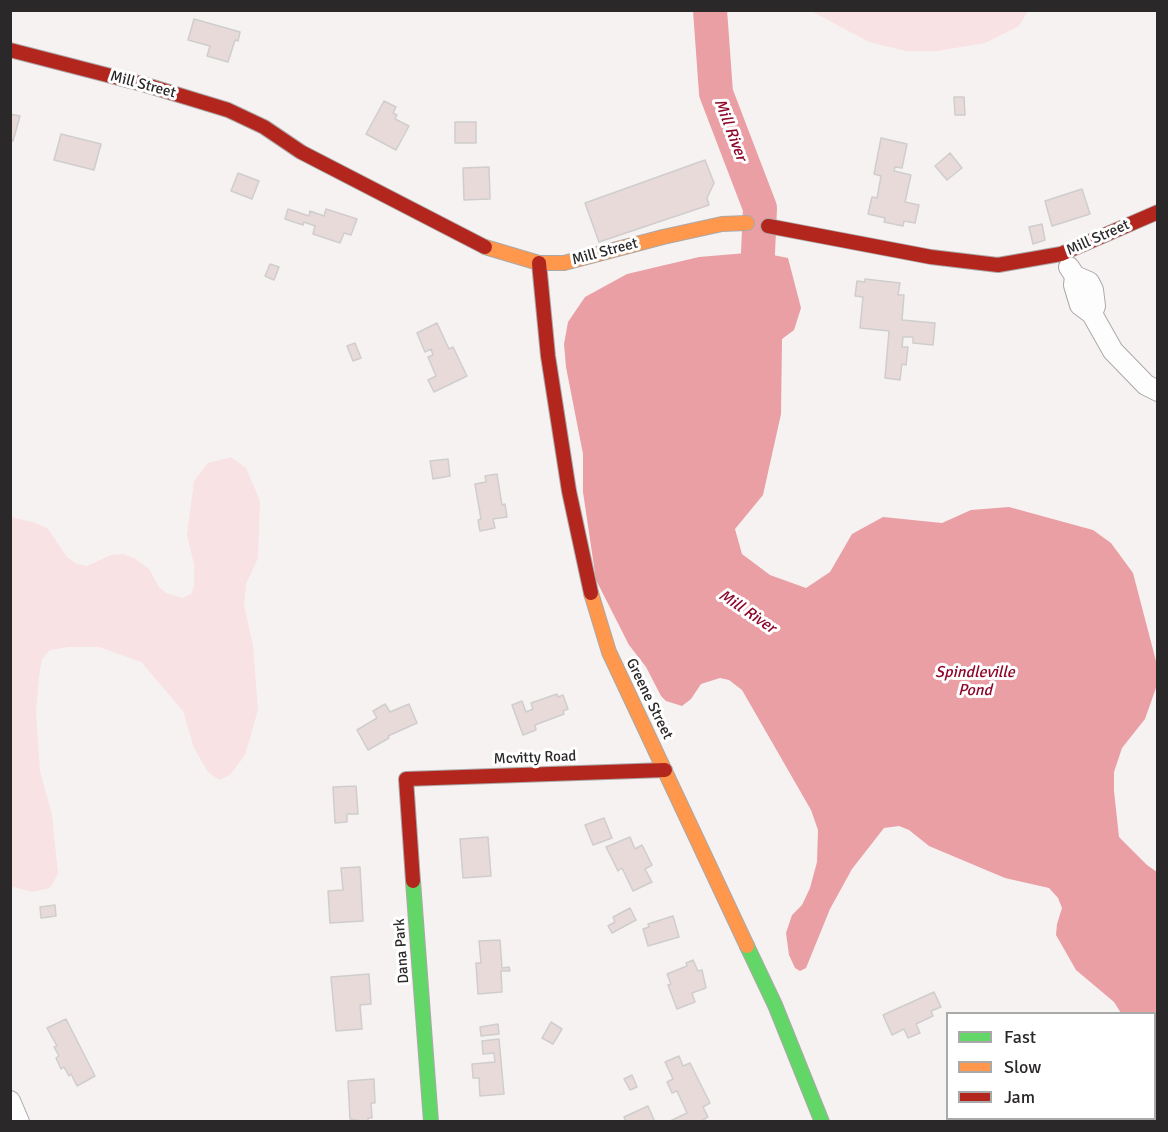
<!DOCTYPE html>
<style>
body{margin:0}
#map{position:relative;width:1168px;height:1132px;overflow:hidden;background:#f6f2f2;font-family:Signika,sans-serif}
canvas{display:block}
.frame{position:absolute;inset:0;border:12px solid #2b2829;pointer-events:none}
.legend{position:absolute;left:946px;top:1012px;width:210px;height:108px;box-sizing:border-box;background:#fff;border:2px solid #aaa9a9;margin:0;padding:8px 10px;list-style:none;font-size:18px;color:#2b2829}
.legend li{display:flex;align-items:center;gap:12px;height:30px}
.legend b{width:30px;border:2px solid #aaa9a9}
</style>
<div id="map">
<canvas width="1168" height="1132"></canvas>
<div class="frame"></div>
<ul class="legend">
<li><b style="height:8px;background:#63d668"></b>Fast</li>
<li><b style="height:8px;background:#ff974d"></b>Slow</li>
<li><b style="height:8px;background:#b3261e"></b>Jam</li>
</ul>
</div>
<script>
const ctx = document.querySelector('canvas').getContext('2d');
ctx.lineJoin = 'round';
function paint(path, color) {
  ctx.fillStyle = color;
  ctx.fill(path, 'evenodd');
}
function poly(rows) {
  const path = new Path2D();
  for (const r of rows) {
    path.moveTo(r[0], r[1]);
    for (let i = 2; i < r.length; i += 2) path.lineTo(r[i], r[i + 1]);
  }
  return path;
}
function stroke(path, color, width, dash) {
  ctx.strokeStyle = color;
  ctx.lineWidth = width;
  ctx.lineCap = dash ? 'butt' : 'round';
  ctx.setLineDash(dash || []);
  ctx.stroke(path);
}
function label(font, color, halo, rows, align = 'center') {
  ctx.font = font + ' Signika,sans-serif';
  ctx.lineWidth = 6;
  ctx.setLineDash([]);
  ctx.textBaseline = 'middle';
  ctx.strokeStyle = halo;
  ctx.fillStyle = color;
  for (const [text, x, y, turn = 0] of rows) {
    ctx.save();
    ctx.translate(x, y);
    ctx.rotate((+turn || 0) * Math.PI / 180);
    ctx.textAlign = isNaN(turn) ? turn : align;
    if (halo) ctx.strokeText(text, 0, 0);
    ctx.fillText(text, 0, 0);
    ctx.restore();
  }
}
paint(poly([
 [811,11,1028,11,1019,26,985,43,937,51,906,51,869,42],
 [231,457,246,468,260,501,258,558,246,584,244,605,253,645,258,710,245,755,230,775,219,780,208,772,194,748,183,711,141,662,99,647,68,647,50,650,42,659,39,676,36,713,40,771,52,815,58,874,50,888,32,892,11,886,11,517,36,523,48,529,67,557,77,564,87,566,111,555,123,554,134,558,149,569,159,587,166,593,182,598,191,594,194,586,194,564,187,535,194,481,208,463]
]), '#f8e2e3');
paint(poly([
 [758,252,788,258,801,308,794,330,782,339,781,414,763,495,735,529,742,554,770,575,806,588,830,572,852,534,883,517,942,523,971,510,1009,507,1093,530,1111,543,1133,573,1157,665,1157,685,1145,719,1122,748,1114,772,1114,791,1119,837,1147,865,1157,872,1157,1057,1155,1054,1154,1014,1121,1013,1114,1002,1076,970,1056,935,1057,924,1062,908,1058,898,1049,888,1005,878,929,846,909,830,899,826,884,828,852,869,830,909,806,968,800,971,795,968,789,955,786,933,792,915,802,905,810,888,817,862,818,830,811,810,742,690,729,680,720,678,701,684,691,699,682,706,666,701,661,696,646,667,629,645,596,580,583,492,583,454,566,367,564,344,568,322,585,297,627,274,699,257]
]), '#e99fa4');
stroke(poly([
 [710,10,716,93,760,208,756,298]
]), '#e99fa4', 34);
const building = poly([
 [194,19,240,32,238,41,235,40,228,62,207,56,210,46,188,40,194,19],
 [954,97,964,97,965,115,955,115,954,97],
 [384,101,396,107,393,113,397,115,395,119,409,126,396,150,366,134,384,101],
 [10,114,20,116,13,141,10,140,10,114],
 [455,122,476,122,476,143,455,143,455,122],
 [61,134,101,144,94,170,54,160,61,134],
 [881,138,907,144,902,168,895,167,894,171,911,175,905,202,919,205,915,223,904,221,903,226,884,222,885,218,868,214,872,197,877,198,881,176,874,174,881,138],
 [950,153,962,168,947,180,935,166,950,153],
 [705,160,714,183,707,198,709,205,599,242,585,203,705,160],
 [489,167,490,199,464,200,463,168,489,167],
 [238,173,259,181,252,199,231,191,238,173],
 [1082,189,1090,214,1052,226,1045,201,1082,189],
 [288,209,309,216,310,211,324,216,326,209,357,219,351,235,344,233,340,243,313,234,315,226,304,222,303,225,285,219,288,209],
 [1042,224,1045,240,1033,244,1029,227,1042,224],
 [270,264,279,267,274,280,265,276,270,264],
 [865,279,900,283,898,295,904,295,902,320,935,323,933,345,913,343,913,337,903,337,902,347,908,347,906,365,902,364,900,380,885,378,889,331,860,328,863,297,855,296,857,281,865,282,865,279],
 [437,323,449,349,453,347,467,376,434,392,428,380,436,376,428,357,433,355,431,349,425,352,417,333,437,323],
 [355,343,361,358,353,361,347,346,355,343],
 [448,459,450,476,433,479,430,461,448,459],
 [497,474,502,505,505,504,507,517,493,519,495,528,480,531,478,520,481,519,475,484,486,482,485,476,497,474],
 [557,694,558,697,563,695,568,709,563,711,564,714,535,725,536,730,523,735,512,705,522,701,526,712,533,709,531,703,557,694],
 [385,704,390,712,409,704,417,723,388,736,389,738,368,750,357,730,377,718,373,711,385,704],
 [356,786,358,814,347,814,347,822,335,823,333,787,356,786],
 [604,818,612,838,593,845,585,825,604,818],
 [488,837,491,876,463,878,460,839,488,837],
 [630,837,635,849,642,845,652,865,645,869,652,882,633,891,622,868,618,871,606,847,630,837],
 [360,867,363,921,330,923,328,891,343,890,341,868,360,867],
 [55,905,56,916,41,918,40,907,55,905],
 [630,908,636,920,612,933,608,926,615,922,613,917,630,908],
 [673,916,679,937,648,946,643,929,649,927,648,924,673,916],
 [500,940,502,968,509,967,510,971,501,971,502,992,478,994,476,963,481,963,479,941,500,940],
 [693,960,698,971,702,970,706,988,692,993,695,1002,677,1009,668,985,671,984,667,974,687,966,686,963,693,960],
 [369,974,371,1004,360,1005,362,1029,336,1031,331,977,369,974],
 [934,992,941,1007,931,1011,933,1016,916,1024,920,1033,908,1038,904,1029,892,1035,883,1015,934,992],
 [66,1019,95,1076,77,1086,71,1074,69,1076,64,1067,61,1069,56,1058,59,1056,54,1047,57,1046,47,1028,66,1019],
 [551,1022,562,1029,553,1044,542,1038,551,1022],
 [498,1024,499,1034,481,1036,480,1027,498,1024],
 [499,1039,504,1094,480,1096,479,1078,473,1078,472,1064,495,1062,494,1053,483,1054,482,1041,499,1039],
 [679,1056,683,1066,690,1063,710,1103,703,1107,708,1117,699,1122,668,1122,687,1113,677,1091,672,1093,667,1082,673,1079,665,1062,679,1056],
 [632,1075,637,1087,630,1090,624,1079,632,1075],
 [374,1079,375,1103,371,1103,372,1118,368,1118,368,1122,350,1119,348,1081,374,1079],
 [648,1106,655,1122,626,1122,624,1117,648,1106]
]);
paint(building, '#e9dada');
stroke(building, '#cfcdcd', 1.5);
const street = poly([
 [1069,267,1075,276,1089,282,1093,290,1095,306,1092,314],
 [1075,276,1074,285,1080,305,1092,314,1113,351,1146,385,1158,391],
 [10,1101,19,1122]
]);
const fast = poly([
 [413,881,431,1122],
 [747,946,775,1005,822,1122]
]);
const slow = poly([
 [485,247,539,263,564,263,663,237,722,224,747,223],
 [591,593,609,652,747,946]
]);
const jam = poly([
 [10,50,146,85,228,110,264,127,301,152,485,247],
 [768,226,931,257,998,265,1061,254,1158,212],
 [539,263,548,356,569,491,591,593],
 [413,881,406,779,665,770]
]);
stroke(street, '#aba8a8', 22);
stroke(fast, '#aba8a8', 16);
stroke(slow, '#aba8a8', 16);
stroke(jam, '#aba8a8', 16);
stroke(street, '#fefdfd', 20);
stroke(fast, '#63d668', 14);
stroke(slow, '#ff974d', 14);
stroke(jam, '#b3261e', 14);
label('15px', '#2b2829', '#fff', [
 ["Mill Street",143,85,15],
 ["Mill Street",1098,238,-24],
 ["Mill Street",605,252,-15],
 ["Greene Street",649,699,64],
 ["Mcvitty Road",535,758,-2],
 ["Dana Park",402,951,-94]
]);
label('italic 16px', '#8d082b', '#fff', [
 ["Mill River",730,130,69],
 ["Mill River",747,612,34],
 ["Spindleville",975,673],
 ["Pond",975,691]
]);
</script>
